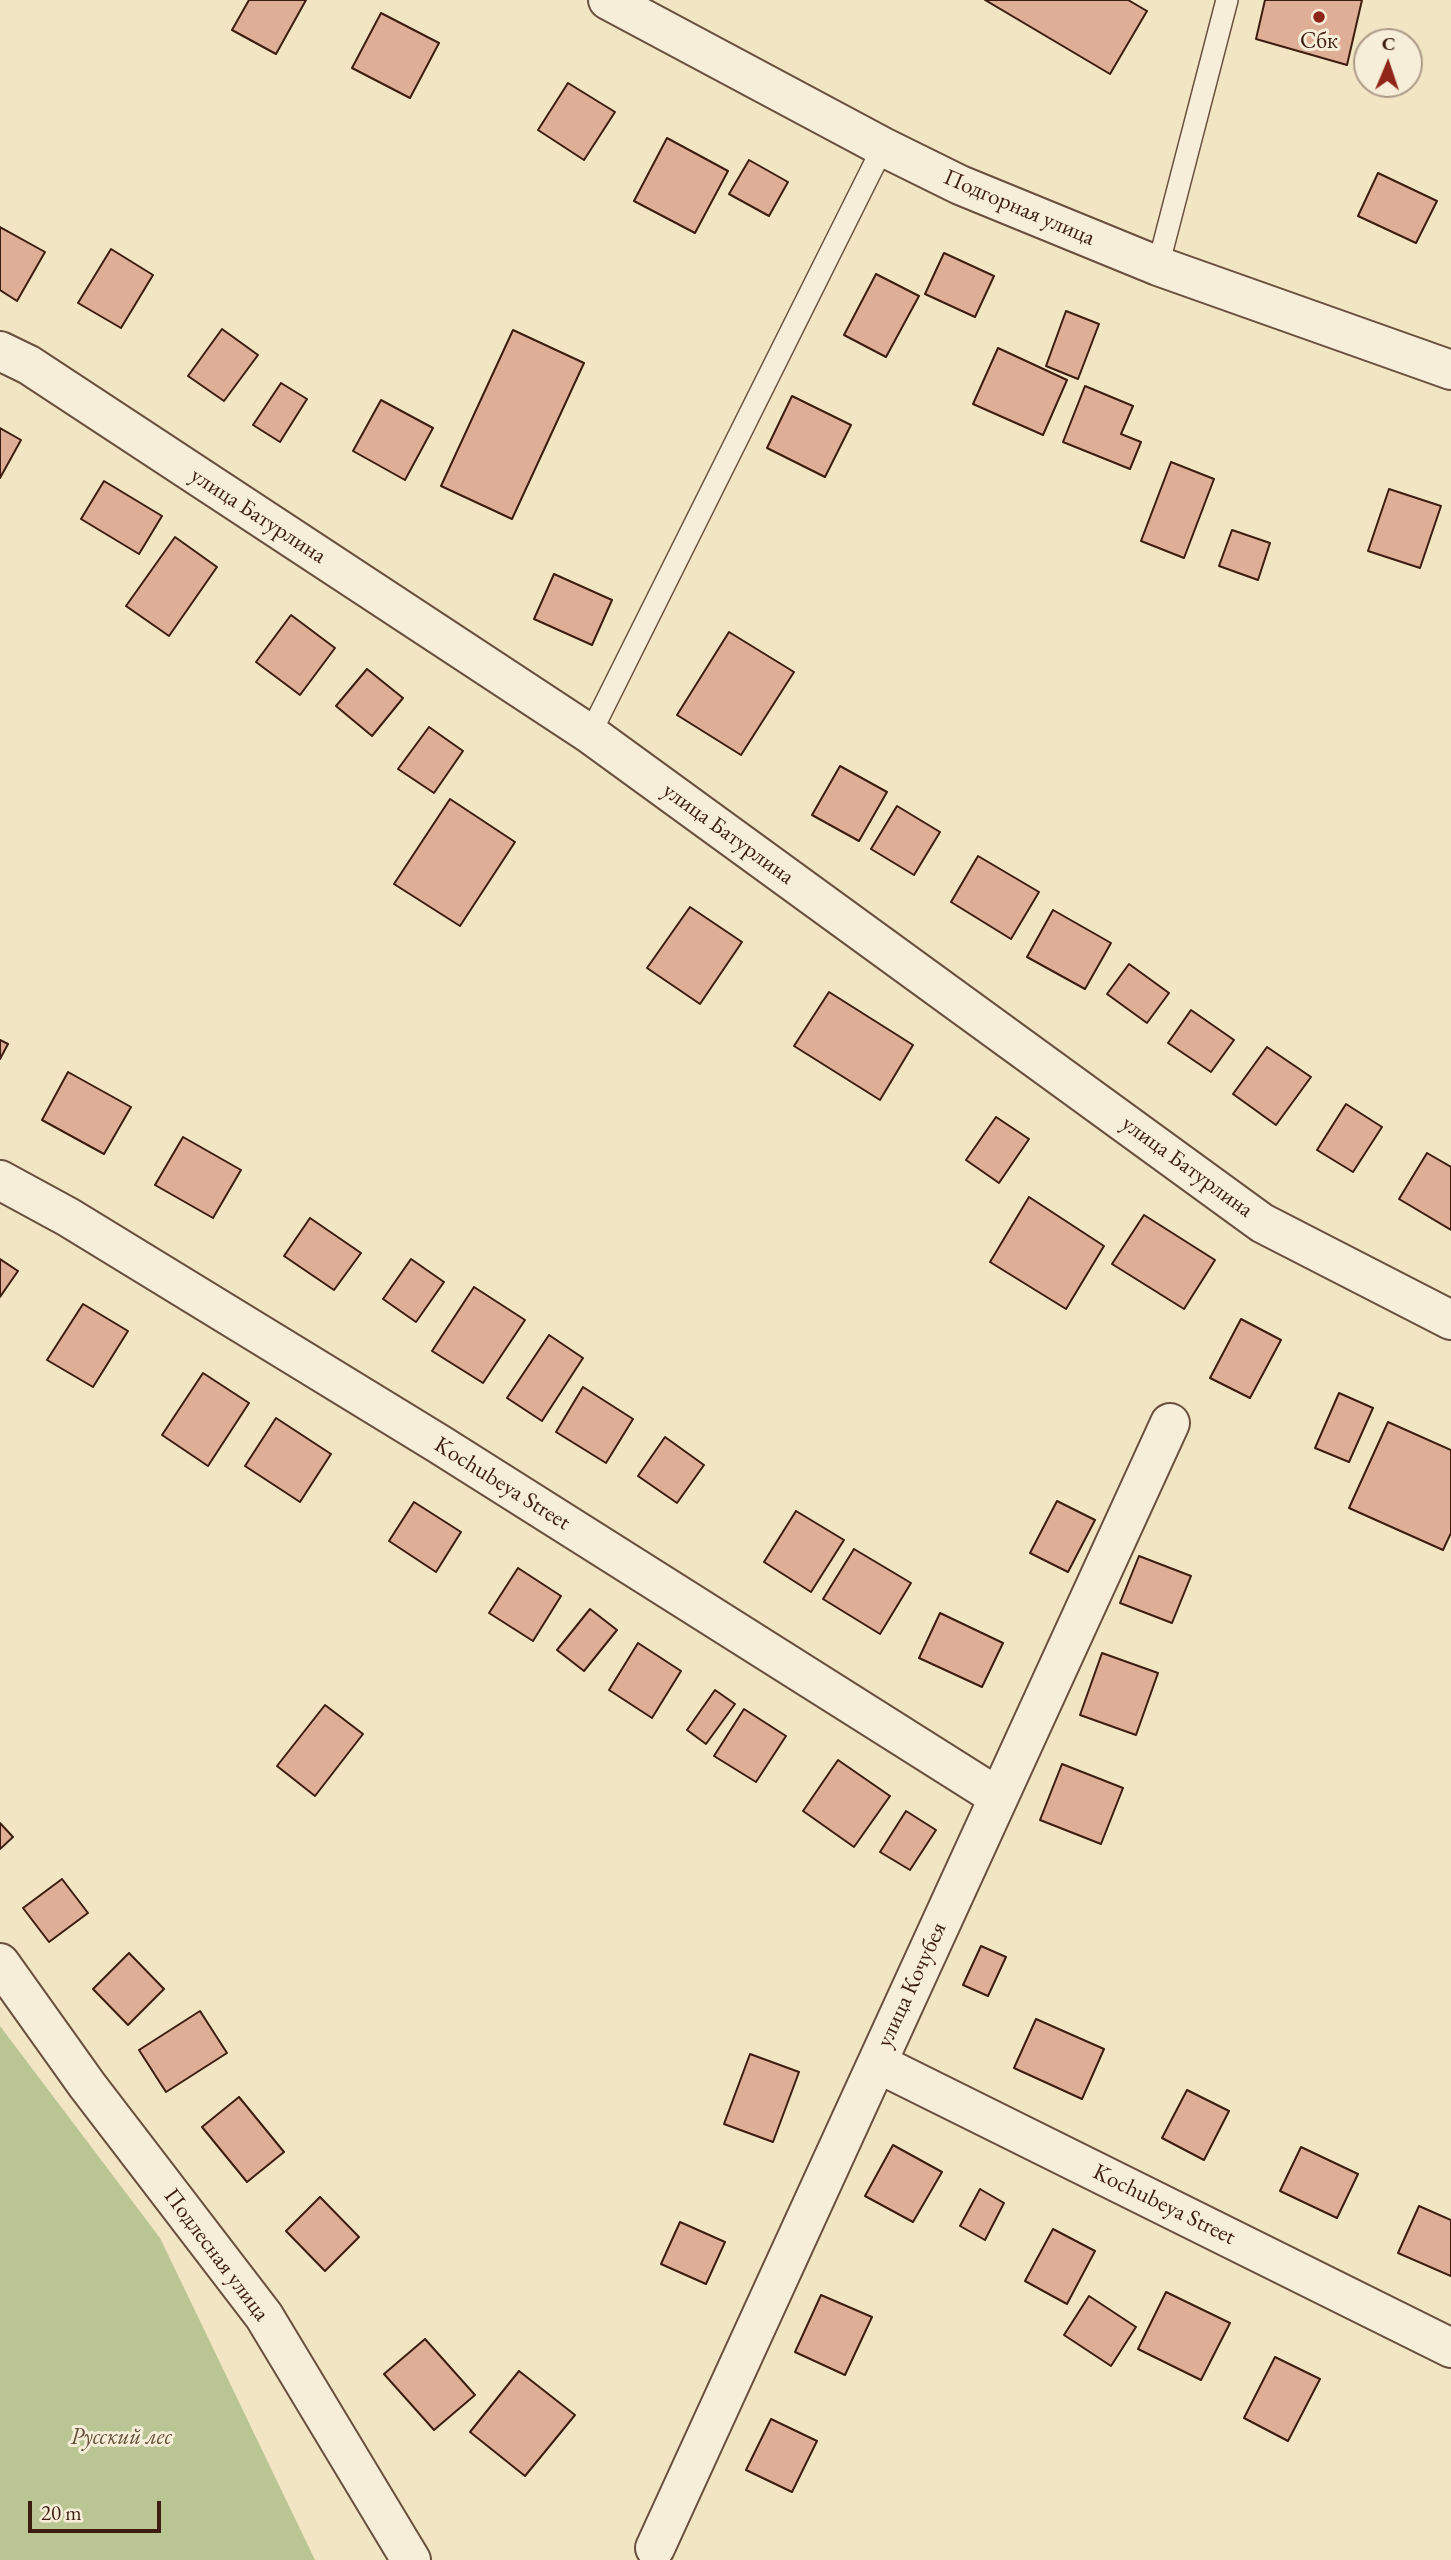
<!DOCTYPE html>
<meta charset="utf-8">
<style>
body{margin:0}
#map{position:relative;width:1451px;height:2560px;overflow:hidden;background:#f1e5c3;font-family:"EB Garamond",serif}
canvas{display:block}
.north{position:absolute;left:1353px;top:28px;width:70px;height:70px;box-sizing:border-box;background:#f6eed8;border:2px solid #ac9a88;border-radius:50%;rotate:2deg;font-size:19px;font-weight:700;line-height:28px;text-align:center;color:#3c1d10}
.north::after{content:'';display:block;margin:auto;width:24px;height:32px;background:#8f2418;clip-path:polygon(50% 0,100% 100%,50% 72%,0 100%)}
.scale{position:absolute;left:28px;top:2501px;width:133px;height:32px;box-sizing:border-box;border:4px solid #3c1d10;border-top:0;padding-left:9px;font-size:21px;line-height:24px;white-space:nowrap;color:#3c1d10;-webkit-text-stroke:5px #f6eed8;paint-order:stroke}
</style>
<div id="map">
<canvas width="1451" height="2560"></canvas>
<div class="north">С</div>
<div class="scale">20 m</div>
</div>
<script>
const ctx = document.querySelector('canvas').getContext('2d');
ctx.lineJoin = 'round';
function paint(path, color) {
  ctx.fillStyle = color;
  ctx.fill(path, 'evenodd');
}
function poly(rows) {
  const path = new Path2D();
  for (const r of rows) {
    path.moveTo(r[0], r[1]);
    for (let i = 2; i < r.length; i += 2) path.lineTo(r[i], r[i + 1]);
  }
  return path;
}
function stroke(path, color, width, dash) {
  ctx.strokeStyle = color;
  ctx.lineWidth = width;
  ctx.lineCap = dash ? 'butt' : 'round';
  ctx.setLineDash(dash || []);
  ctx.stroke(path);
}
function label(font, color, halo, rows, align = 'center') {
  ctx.font = font + ' "EB Garamond",serif';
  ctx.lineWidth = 6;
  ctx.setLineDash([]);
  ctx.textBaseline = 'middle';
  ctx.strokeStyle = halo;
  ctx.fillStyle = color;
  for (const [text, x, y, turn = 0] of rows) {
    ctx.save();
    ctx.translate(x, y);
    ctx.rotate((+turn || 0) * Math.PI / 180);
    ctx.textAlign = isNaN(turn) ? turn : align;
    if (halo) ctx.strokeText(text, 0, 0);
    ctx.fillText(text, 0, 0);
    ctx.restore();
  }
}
paint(poly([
 [0,2026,160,2238,315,2560,0,2560]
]), '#bac594');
const building = poly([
 [249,0,306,0,276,54,232,30,249,0],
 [985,0,1128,0,1147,11,1110,74,985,0],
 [1265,0,1362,0,1347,65,1256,39,1265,0],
 [381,13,439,43,410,98,352,68,381,13],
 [568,83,615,112,584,160,538,130,568,83],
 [667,138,728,171,695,233,634,201,667,138],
 [749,160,788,182,769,216,729,194,749,160],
 [1378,173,1437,201,1416,243,1358,216,1378,173],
 [0,227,45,252,17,301,0,290,0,227],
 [111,249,153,275,121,328,78,303,111,249],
 [944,253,994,276,975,317,925,294,944,253],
 [876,274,919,296,886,357,844,335,876,274],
 [1066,311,1099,324,1078,379,1046,366,1066,311],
 [222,329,258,355,224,401,188,376,222,329],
 [513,330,584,363,512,519,441,486,513,330],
 [998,348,1067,380,1043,435,973,404,998,348],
 [281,383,307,399,280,442,253,425,281,383],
 [1085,386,1133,406,1121,434,1141,442,1130,469,1063,442,1085,386],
 [792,396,851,425,825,477,767,448,792,396],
 [381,400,433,428,405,480,353,451,381,400],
 [0,428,21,440,0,478,0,428],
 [1171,462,1214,479,1184,558,1141,541,1171,462],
 [104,481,162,516,139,554,81,519,104,481],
 [1389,489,1441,506,1420,568,1368,551,1389,489],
 [1232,530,1270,543,1258,580,1219,566,1232,530],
 [175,537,217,567,169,636,126,606,175,537],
 [554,574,612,600,592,645,534,619,554,574],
 [291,615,335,648,300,695,256,662,291,615],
 [729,632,794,672,741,755,677,715,729,632],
 [367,669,403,698,372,736,336,706,367,669],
 [429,727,463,751,434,793,398,769,429,727],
 [840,766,887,792,859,841,812,815,840,766],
 [450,799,515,842,460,926,394,884,450,799],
 [897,806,940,832,914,875,871,849,897,806],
 [978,856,1039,892,1011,939,951,902,978,856],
 [690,907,742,942,700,1004,647,968,690,907],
 [1053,910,1111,943,1085,989,1027,957,1053,910],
 [1129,964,1169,993,1147,1023,1107,994,1129,964],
 [829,992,913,1045,880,1100,794,1046,829,992],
 [1191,1010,1234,1040,1211,1072,1168,1043,1191,1010],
 [0,1040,8,1044,0,1059,0,1040],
 [1267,1047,1311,1077,1276,1125,1233,1094,1267,1047],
 [68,1072,131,1107,104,1154,42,1120,68,1072],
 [1346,1104,1382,1127,1353,1172,1317,1150,1346,1104],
 [996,1117,1029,1139,999,1183,966,1160,996,1117],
 [183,1137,241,1170,213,1218,155,1185,183,1137],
 [1427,1153,1451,1167,1451,1230,1399,1199,1427,1153],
 [1029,1197,1104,1246,1066,1309,990,1262,1029,1197],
 [1144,1215,1215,1260,1184,1309,1112,1264,1144,1215],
 [310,1218,361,1253,334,1290,284,1256,310,1218],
 [0,1259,18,1271,0,1297,0,1259],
 [411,1259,444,1282,416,1322,383,1299,411,1259],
 [474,1287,525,1320,483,1383,432,1351,474,1287],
 [83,1304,128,1331,93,1387,47,1360,83,1304],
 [1241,1319,1281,1340,1250,1398,1210,1378,1241,1319],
 [549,1335,583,1358,542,1421,507,1398,549,1335],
 [203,1373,249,1403,208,1466,162,1435,203,1373],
 [583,1387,633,1419,606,1463,556,1432,583,1387],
 [1339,1393,1373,1408,1349,1462,1315,1448,1339,1393],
 [276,1418,331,1454,300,1502,245,1466,276,1418],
 [1388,1422,1451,1450,1451,1533,1443,1550,1349,1508,1388,1422],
 [665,1437,704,1465,677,1503,638,1476,665,1437],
 [1057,1501,1095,1520,1068,1572,1030,1553,1057,1501],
 [414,1502,461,1532,436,1572,389,1541,414,1502],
 [796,1511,844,1540,811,1592,764,1562,796,1511],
 [854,1549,911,1583,880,1634,823,1599,854,1549],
 [1139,1556,1191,1576,1172,1623,1120,1603,1139,1556],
 [518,1568,561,1596,533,1641,489,1613,518,1568],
 [590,1609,617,1630,584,1671,557,1650,590,1609],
 [940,1613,1003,1643,982,1687,919,1658,940,1613],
 [638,1643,681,1671,652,1718,609,1690,638,1643],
 [1102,1653,1158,1673,1136,1735,1080,1715,1102,1653],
 [715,1690,735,1704,706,1744,687,1730,715,1690],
 [325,1705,363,1734,315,1796,277,1766,325,1705],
 [744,1709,786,1736,756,1782,714,1756,744,1709],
 [838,1760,890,1796,854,1847,803,1811,838,1760],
 [1062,1764,1123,1788,1101,1844,1040,1820,1062,1764],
 [906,1811,936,1830,910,1870,880,1852,906,1811],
 [0,1823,13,1837,0,1849,0,1823],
 [62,1879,88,1913,49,1942,23,1908,62,1879],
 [981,1946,1006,1957,988,1996,963,1985,981,1946],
 [129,1953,164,1989,128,2025,93,1989,129,1953],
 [200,2011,227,2053,166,2092,139,2050,200,2011],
 [1036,2019,1104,2049,1082,2099,1014,2068,1036,2019],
 [750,2054,799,2072,773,2142,724,2124,750,2054],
 [1187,2090,1229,2111,1204,2160,1162,2138,1187,2090],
 [239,2097,284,2152,247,2182,202,2127,239,2097],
 [893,2145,942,2172,913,2222,865,2196,893,2145],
 [1301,2147,1358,2174,1337,2218,1280,2191,1301,2147],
 [980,2189,1004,2203,985,2240,960,2226,980,2189],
 [320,2197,359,2237,325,2271,286,2231,320,2197],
 [1419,2206,1451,2220,1451,2276,1398,2253,1419,2206],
 [680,2222,725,2242,706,2284,661,2264,680,2222],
 [1053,2229,1095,2251,1067,2304,1025,2281,1053,2229],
 [1166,2292,1230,2323,1201,2380,1138,2349,1166,2292],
 [821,2295,872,2317,845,2375,795,2352,821,2295],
 [1089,2296,1136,2327,1111,2366,1064,2335,1089,2296],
 [425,2339,475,2395,434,2430,384,2374,425,2339],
 [1275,2357,1320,2379,1288,2441,1244,2418,1275,2357],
 [519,2371,575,2415,525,2476,470,2432,519,2371],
 [771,2419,817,2441,792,2492,746,2470,771,2419]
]);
paint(building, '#dfae96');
stroke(building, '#3c1d10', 2);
const lane = poly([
 [1158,266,1227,0],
 [590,734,883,147]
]);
const street = poly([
 [608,0,883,147,960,185,1158,266,1451,370],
 [0,351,29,365,590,734,1262,1223,1451,1320],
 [0,1180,68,1217,439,1444,998,1797],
 [0,1963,87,2085,264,2316,411,2560],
 [877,2063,1451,2348],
 [655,2548,1170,1423]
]);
stroke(lane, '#694f3d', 24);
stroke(street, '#694f3d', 42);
stroke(lane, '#f6eed8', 21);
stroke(street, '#f6eed8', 38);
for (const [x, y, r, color] of [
 [1319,17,7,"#8f2418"]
]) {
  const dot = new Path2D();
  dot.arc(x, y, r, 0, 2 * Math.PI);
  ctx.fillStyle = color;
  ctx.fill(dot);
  stroke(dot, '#f6eed8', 2.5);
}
label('23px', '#3c1d10', '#f6eed8', [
 ["Сбк",1319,42]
]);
label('23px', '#3c1d10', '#f6eed8', [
 ["Подгорная улица",1019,208,23],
 ["улица Батурлина",258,516,33],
 ["улица Батурлина",728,834,36],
 ["улица Батурлина",1187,1167,36],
 ["Kochubeya Street",502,1484,32],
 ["улица Кочубея",912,1985,-65],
 ["Kochubeya Street",1164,2205,26],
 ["Подлесная улица",216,2255,53]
]);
label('italic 23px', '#624f38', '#f6eed8', [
 ["Русский лес",121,2438]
]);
</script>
